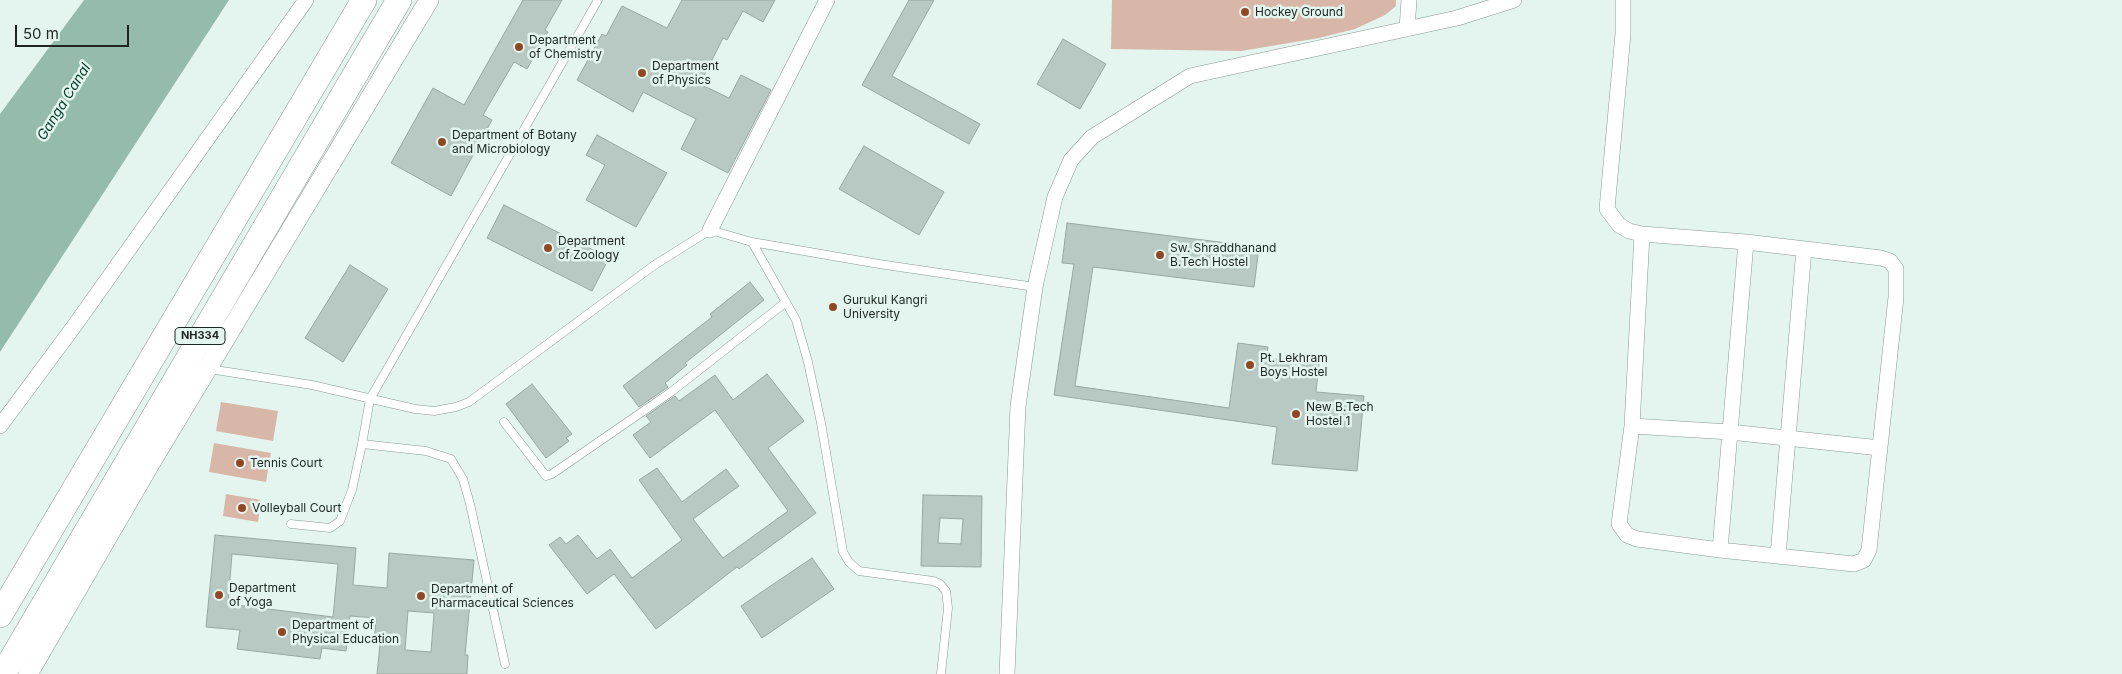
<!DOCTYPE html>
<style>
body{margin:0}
#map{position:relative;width:2122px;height:674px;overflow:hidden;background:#e3f5ee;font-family:Inter,sans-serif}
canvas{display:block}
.scale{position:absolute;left:15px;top:25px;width:114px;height:22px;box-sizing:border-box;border:2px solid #1e2522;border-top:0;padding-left:6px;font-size:15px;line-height:18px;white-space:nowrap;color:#1e2522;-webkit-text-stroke:4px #e3f5ee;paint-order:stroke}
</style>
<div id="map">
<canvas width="2122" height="674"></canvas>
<div class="scale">50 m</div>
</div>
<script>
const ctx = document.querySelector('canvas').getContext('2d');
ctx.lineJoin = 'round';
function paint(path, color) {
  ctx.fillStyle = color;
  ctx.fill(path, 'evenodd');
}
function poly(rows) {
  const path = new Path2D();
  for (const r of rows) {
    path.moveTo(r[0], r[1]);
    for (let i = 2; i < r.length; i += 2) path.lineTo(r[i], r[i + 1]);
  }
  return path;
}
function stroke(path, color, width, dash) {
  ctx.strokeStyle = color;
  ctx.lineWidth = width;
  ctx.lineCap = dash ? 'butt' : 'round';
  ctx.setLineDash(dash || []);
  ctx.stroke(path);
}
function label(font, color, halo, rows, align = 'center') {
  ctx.font = font + ' Inter,sans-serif';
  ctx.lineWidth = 5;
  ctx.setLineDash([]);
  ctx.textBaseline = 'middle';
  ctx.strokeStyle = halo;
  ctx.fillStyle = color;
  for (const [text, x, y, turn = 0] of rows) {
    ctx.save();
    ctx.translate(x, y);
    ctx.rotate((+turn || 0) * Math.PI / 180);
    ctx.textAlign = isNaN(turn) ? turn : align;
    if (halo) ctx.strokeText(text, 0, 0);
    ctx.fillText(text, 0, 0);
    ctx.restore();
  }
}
paint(poly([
 [1112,0,1396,0,1396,6,1385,15,1355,29,1319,38,1241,51,1111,49],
 [221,402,278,411,273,441,216,431],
 [214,443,271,453,266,482,209,472],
 [226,494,261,500,258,522,223,516]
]), '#d8b7a8');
paint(poly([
 [84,0,229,0,0,352,0,114]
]), '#95bbac');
const building = poly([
 [523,0,562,0,545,30,548,32,527,69,514,62,483,115,492,120,451,196,391,163,433,88,464,105,523,0],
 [682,0,775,0,763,22,743,11,727,40,723,38,700,84,729,98,741,75,771,90,728,173,681,149,696,119,643,92,633,112,577,80,602,34,606,36,622,6,667,28,682,0],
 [909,0,934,0,892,76,980,124,969,144,862,85,909,0],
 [1063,39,1106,64,1080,109,1037,84,1063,39],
 [597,135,667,173,636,227,586,200,605,165,586,155,597,135],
 [864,146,944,192,919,235,839,189,864,146],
 [504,205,609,258,592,291,487,238,504,205],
 [1067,223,1259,247,1254,287,1093,267,1075,386,1229,408,1238,343,1268,347,1266,358,1319,364,1316,392,1364,396,1357,471,1272,464,1277,427,1054,395,1074,264,1062,263,1067,223],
 [350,265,388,289,343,362,305,338,350,265],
 [750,282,764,300,685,363,687,365,665,383,668,387,639,407,623,386,712,317,710,314,750,282],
 [767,374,804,421,768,448,816,513,739,569,737,567,656,629,614,574,587,594,549,545,560,537,566,544,578,535,597,559,610,549,632,578,682,540,639,480,657,468,682,502,726,469,739,486,693,519,723,558,788,511,715,410,650,458,633,435,651,422,646,416,675,396,679,401,715,375,733,400,767,374],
 [532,384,572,434,566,438,569,441,546,458,506,404,532,384],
 [923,495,982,496,981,567,921,566,923,495],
 [940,518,963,519,961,544,938,543,940,518],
 [215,535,356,548,353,585,387,588,389,553,474,560,465,655,468,655,467,674,377,674,380,644,374,644,376,618,350,616,346,651,322,648,320,659,237,649,240,630,206,627,215,535],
 [232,554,338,564,333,617,228,604,232,554],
 [408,611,434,613,431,652,405,650,408,611],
 [812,558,834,589,762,638,741,606,812,558]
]);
paint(building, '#b7c9c2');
stroke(building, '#97a8a1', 1);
const service = poly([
 [752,242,796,320,808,362,821,423,843,552,849,562,859,571,933,581,940,584,946,591,948,608,941,674],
 [209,369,312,385,415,409,434,411,456,407,469,402,653,266,710,230,752,242,879,264,1035,287],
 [504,422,546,476,552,474,671,392,786,302],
 [362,444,370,399,598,0],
 [291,524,330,528,340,521,352,490,362,444,426,451,451,459,463,479,470,504,505,664]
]);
const minor = poly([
 [1623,0,1623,34,1607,209,1619,225,1629,231,1642,234,1746,242,1881,258,1890,261,1896,269,1896,297,1869,550,1864,560,1854,564,1720,550,1637,539,1627,535,1619,524,1632,426],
 [1407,29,1409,0],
 [710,230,827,0],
 [1642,234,1632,426,1730,432,1880,448],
 [0,426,75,325,306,0],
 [1720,550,1746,242],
 [1778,556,1804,249],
 [1007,674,1018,406,1035,287,1055,197,1071,160,1092,137,1190,76,1457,18,1514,0]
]);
const tertiary = poly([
 [28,674,150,464,429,0]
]);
const trunk = poly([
 [0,615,364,0],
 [3,674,399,0]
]);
stroke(service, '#899993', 9);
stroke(minor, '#899993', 16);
stroke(tertiary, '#899993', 20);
stroke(trunk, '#899993', 26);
stroke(service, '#fff', 8);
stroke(minor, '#fff', 15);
stroke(tertiary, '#fff', 19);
stroke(trunk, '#fff', 25);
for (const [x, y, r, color] of [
 [1245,12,5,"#8f4823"],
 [519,47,5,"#8f4823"],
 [642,73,5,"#8f4823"],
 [442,142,5,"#8f4823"],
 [548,248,5,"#8f4823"],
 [1160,255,5,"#8f4823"],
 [833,307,5,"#8f4823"],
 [1250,365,5,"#8f4823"],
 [1296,414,5,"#8f4823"],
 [240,463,5,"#8f4823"],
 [242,508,5,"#8f4823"],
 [219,595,5,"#8f4823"],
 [421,596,5,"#8f4823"],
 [282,632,5,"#8f4823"]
]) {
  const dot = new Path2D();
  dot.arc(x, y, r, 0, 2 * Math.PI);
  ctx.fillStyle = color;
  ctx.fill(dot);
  stroke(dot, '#e3f5ee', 2);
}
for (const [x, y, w] of [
 [200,336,50]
]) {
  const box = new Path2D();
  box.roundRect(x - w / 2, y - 8.5, w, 17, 4);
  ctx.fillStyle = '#e3f5ee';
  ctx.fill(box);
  stroke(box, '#1e2522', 1);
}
label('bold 11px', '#1e2522', null, [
 ["NH334",200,336]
]);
label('12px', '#1e2522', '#e3f5ee', [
 ["Hockey Ground",1255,12],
 ["Department",529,40],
 ["of Chemistry",529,54],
 ["Department",652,66],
 ["of Physics",652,80],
 ["Department of Botany",452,135],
 ["and Microbiology",452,149],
 ["Department",558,241],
 ["of Zoology",558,255],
 ["Sw. Shraddhanand",1170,248],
 ["B.Tech Hostel",1170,262],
 ["Gurukul Kangri",843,300],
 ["University",843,314],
 ["Pt. Lekhram",1260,358],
 ["Boys Hostel",1260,372],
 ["New B.Tech",1306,407],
 ["Hostel 1",1306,421],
 ["Tennis Court",250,463],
 ["Volleyball Court",252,508],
 ["Department",229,588],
 ["of Yoga",229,602],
 ["Department of",431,589],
 ["Pharmaceutical Sciences",431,603],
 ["Department of",292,625],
 ["Physical Education",292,639]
], 'left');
label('italic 14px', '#073e2f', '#e3f5ee', [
 ["Ganga Canal",64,102,-58]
]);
</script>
